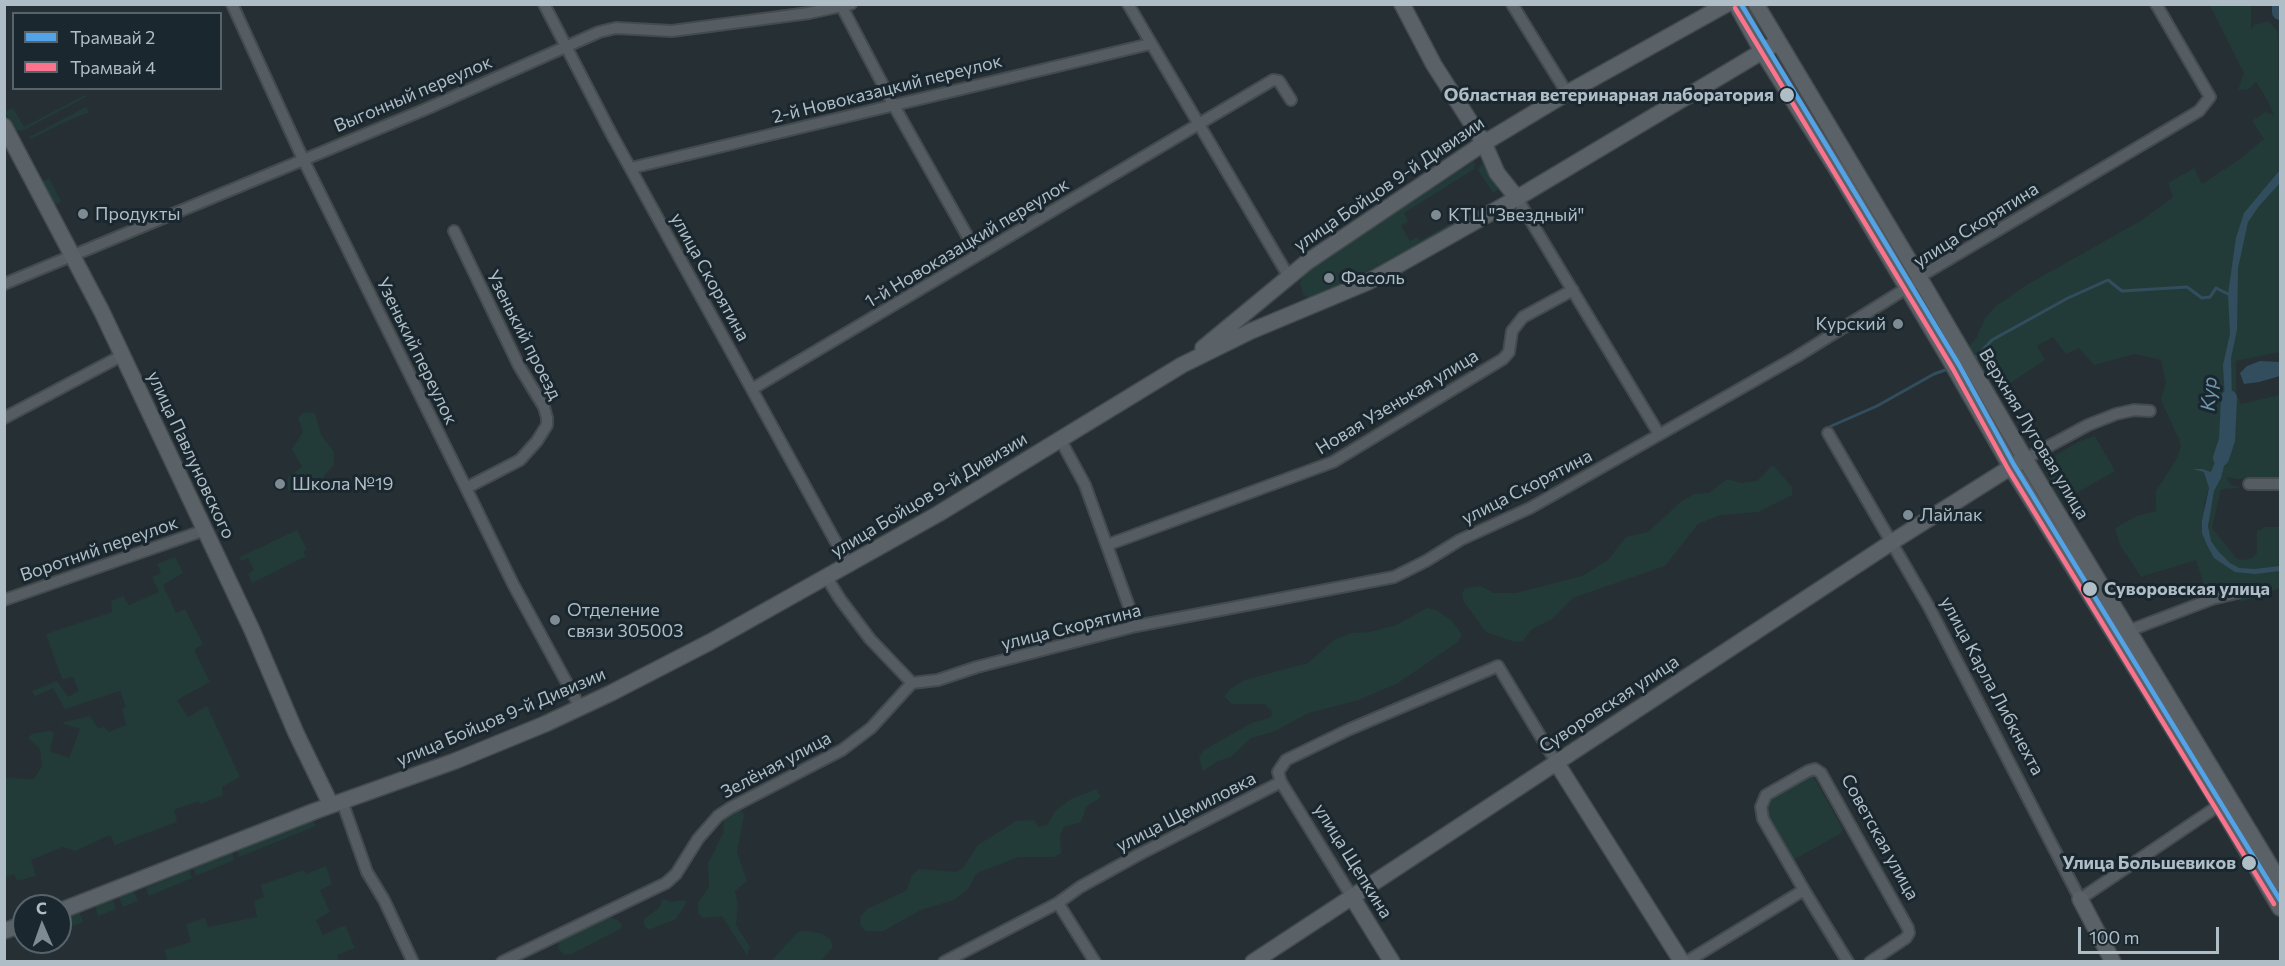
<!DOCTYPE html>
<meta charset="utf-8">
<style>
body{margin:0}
#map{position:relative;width:2285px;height:966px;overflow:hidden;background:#262f34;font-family:Commissioner,sans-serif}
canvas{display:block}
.frame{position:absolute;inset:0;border:6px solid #afbdc6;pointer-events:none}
.legend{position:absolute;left:12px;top:12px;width:210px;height:78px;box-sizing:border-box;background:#1a272f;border:2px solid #56636b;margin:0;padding:8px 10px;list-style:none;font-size:18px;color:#afbdc6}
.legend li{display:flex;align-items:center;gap:12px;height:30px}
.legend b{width:30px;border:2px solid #56636b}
.north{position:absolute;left:12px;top:894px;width:60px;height:60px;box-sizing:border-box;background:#1a272f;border:2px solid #56636b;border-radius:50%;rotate:358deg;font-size:16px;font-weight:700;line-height:24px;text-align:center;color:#afbdc6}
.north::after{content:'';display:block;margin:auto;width:21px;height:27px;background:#7f8b93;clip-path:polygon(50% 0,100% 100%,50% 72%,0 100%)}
.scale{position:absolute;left:2078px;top:927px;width:141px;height:27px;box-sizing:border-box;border:3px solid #afbdc6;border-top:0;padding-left:8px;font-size:18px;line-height:21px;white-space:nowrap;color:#afbdc6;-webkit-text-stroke:4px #1a272f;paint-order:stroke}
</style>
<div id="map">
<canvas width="2285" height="966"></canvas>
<div class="frame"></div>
<ul class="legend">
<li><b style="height:8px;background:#53a3e8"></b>Трамвай 2</li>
<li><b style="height:8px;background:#fc738d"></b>Трамвай 4</li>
</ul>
<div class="north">С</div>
<div class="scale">100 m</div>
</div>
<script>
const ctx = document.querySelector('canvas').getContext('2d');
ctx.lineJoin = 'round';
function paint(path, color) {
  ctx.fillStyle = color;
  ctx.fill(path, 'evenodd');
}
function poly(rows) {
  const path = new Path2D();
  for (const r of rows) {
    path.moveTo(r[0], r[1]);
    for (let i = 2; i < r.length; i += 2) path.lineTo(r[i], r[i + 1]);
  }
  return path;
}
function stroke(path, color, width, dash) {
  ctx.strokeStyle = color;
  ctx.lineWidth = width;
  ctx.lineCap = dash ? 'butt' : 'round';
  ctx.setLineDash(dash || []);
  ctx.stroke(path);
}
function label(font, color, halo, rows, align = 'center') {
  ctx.font = font + ' Commissioner,sans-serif';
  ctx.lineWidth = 6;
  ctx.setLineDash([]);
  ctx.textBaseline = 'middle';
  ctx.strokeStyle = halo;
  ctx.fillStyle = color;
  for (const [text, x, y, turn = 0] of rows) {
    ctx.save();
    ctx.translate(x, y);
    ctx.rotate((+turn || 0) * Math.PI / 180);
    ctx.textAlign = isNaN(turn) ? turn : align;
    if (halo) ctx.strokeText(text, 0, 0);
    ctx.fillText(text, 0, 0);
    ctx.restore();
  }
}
paint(poly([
 [2210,5,2251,5,2251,30,2254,25,2269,21,2277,31,2278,38,2278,79,2280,87,2280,352,2236,361,2236,394,2241,404,2280,395,2280,478,2237,479,2226,477,2231,485,2241,488,2221,489,2212,528,2237,559,2245,560,2252,558,2257,553,2257,531,2266,527,2280,527,2280,588,2241,602,2236,589,2230,585,2204,585,2196,560,2141,577,2120,545,2115,528,2137,516,2156,511,2156,491,2176,460,2181,447,2179,439,2163,405,2161,398,2166,383,2161,360,2135,354,2094,365,2079,348,2066,354,2053,337,2037,346,2045,360,2009,384,2005,377,1997,376,1987,356,1975,364,1966,350,1977,337,1985,318,1996,306,2025,286,2142,220,2173,197,2168,183,2194,168,2202,184,2240,159,2264,139,2252,121,2265,112,2274,115,2267,99,2256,82,2249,89,2238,90,2244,73],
 [2221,478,2214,491,2209,515,2208,526,2210,538,2204,529,2204,504,2209,488],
 [85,95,86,97,22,131,13,129,5,112,13,108,24,127],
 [86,107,89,112,61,124,31,139,29,137],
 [1475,161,1474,169,1404,213,1408,221,1401,226,1410,241,1417,237,1420,241,1456,220,1457,221,1461,219,1463,221,1366,278,1311,300,1303,294,1300,283,1306,271],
 [1482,163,1499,189,1493,193,1478,170],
 [49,178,61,202,57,204,52,202,42,182],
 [304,412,315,413,321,435,334,452,334,465,324,476,326,486,297,494,288,490,288,477,302,467,292,449,303,432,298,418],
 [2095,436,2115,471,2063,501,2041,464,2080,441],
 [1773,465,1792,487,1792,495,1758,512,1720,515,1698,524,1665,566,1573,598,1552,619,1532,629,1523,641,1515,642,1486,632,1464,602,1462,594,1465,588,1480,586,1494,593,1516,593,1582,576,1608,560,1626,537,1648,532,1682,501,1694,494,1709,493,1727,479,1741,483,1757,481],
 [297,530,307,550,303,551,306,556,252,583,248,574,254,570,248,558,241,561,240,557],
 [175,557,183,573,163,585,176,613,185,609,203,644,194,650,210,682,177,700,188,717,207,706,240,777,222,787,223,795,201,804,198,801,174,810,177,822,115,845,110,835,75,851,63,847,31,860,36,876,17,881,14,874,5,877,5,778,34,779,42,766,40,749,28,738,32,734,49,731,54,732,50,751,69,758,80,729,61,723,90,716,98,728,104,727,109,732,126,725,122,709,126,707,120,691,65,709,53,688,35,696,32,691,57,681,68,697,79,691,73,677,62,679,46,634,112,612,111,601,123,596,129,605,159,592,152,577,161,573,157,564],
 [1427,608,1436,610,1451,620,1462,634,1458,642,1398,683,1359,700,1309,713,1273,732,1251,738,1231,757,1218,761,1203,771,1199,758,1204,750,1252,723,1269,718,1272,715,1271,710,1264,704,1232,704,1224,696,1230,689,1245,680,1308,663,1334,640,1351,633,1370,632,1396,625],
 [1812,774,1843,829,1840,834,1795,859,1789,856,1765,812,1768,800],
 [1096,789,1101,797,1087,806,1081,822,1064,827,1060,835,1061,853,1054,857,1019,857,977,873,968,889,954,900,921,910,883,931,866,931,860,925,861,916,867,909,906,891,912,875,919,869,955,872,963,868,978,845,1016,821,1034,820,1039,827,1047,825,1056,810,1071,799],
 [736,809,742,811,744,815,737,853,747,881,735,891,738,905,736,925,750,947,747,955,722,916,703,918,698,913,698,903,709,887,708,864,723,833,724,818],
 [313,821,316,826,239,857,237,850],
 [232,852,234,860,196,876,193,868],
 [326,866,332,884,320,890,330,912,316,920,323,935,345,925,355,948,337,955,339,961,168,961,164,950,191,942,186,924,205,918,208,927,257,917,254,901,264,897,261,885,304,870,306,874],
 [189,870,192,878,149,896,146,888],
 [134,891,138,901,123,907,119,897],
 [112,899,116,909,98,916,95,906],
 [663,899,672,902,684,900,687,902,676,919,648,930,644,925,644,919,659,908],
 [79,912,83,922,60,931,60,919],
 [604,917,613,918,619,921,622,926,620,929,572,954,564,955,558,948,559,942,564,938],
 [809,931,823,934,830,939,833,947,821,961,771,961,798,932]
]), '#233b38');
paint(poly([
 [2280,170,2280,183,2259,206,2248,222,2238,268,2237,330,2231,358,2232,402,2227,440,2228,450,2221,478,2214,491,2208,526,2211,541,2218,551,2230,563,2239,568,2255,569,2280,566,2280,571,2255,574,2235,572,2214,558,2207,545,2202,533,2202,521,2209,488,2204,472,2193,469,2202,469,2211,472,2219,452,2221,413,2225,399,2223,365,2230,334,2228,294,2236,238,2244,213],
 [2260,361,2279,362,2280,376,2259,382,2244,384,2240,373,2247,366]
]), '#324e5e');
stroke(poly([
 [1976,357,1992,340,2068,298,2108,280,2122,291,2187,287,2202,298,2210,297,2216,288,2230,295],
 [1829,427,1877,406,1934,374,1948,369]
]), '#324e5e', 3);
stroke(poly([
 [2280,4,2280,12],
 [2221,458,2227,440,2229,398]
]), '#324e5e', 16);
const street = poly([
 [232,4,303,159,466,488,513,584,580,707],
 [544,4,612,135,849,566],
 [1128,4,1289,277],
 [1512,4,1567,93],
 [842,7,893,104,978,255],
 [631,168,1150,44],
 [1517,198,1659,434],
 [454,231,519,366,544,407,547,418,547,425,537,441,520,460,466,488],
 [4,284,426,109,599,32,616,28,672,31,809,13,851,4],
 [752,389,1273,80,1279,81,1291,100],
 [4,418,123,355],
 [1828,433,1929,607,2080,899,2224,802],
 [1060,439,1085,485,1136,626],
 [2025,459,2088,425,2116,414,2134,410,2150,411],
 [2249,484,2280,484],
 [1107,545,1333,462,1503,359,1509,352,1512,331,1523,317,1573,290],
 [827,578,840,599,870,639,912,683,938,680,977,667,1136,626,1394,577,1426,561,1460,540,1530,508,1796,357,1915,283,1919,277,2199,111,2210,97,2156,4],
 [4,600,205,530],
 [2128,631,2212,599,2237,593],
 [342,801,367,872,384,900,413,962],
 [1804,890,1763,819,1761,807,1766,795,1808,771,1815,769,1821,773,1908,928,1909,933,1906,938,1870,962],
 [1352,897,1281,782,1278,772,1286,760,1350,729,1498,666,1556,762],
 [1058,903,1095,962],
 [502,962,666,883,676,874,698,839,718,816,730,808,842,750,871,728,912,683],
 [944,962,1058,903,1080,887,1138,855,1281,782],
 [1686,962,1804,890,1848,962]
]);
const secondary = poly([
 [1402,4,1434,65,1484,143,1497,173,1517,198],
 [1736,4,1762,51,1839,173,1950,360,2011,467,2220,805,2280,908],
 [1756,4,1919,277,2025,459,2280,882],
 [4,126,102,312,252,630,296,733,331,805],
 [1203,348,1307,262,1484,143,1567,93,1727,4],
 [1556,762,1682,962],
 [1352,897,1392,962],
 [2080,899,2113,962],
 [60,911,315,811,455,761,545,724,611,693,710,642,938,514,1182,365,1251,331,1368,282,1517,198,1778,42],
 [4,931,24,924],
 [1253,962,1892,542,2019,462]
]);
stroke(street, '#444b4f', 14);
stroke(secondary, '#444b4f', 18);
stroke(street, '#565d62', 10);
stroke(secondary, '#5a6267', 15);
stroke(poly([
 [1741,4,1959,365,2014,465,2280,900]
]), '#53a3e8', 4.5);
stroke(poly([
 [1735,8,1953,369,2008,469,2274,904]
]), '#fc738d', 4.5);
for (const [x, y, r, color] of [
 [1787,95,8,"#afbdc6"],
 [83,214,6,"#7f8b93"],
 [1436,215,6,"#7f8b93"],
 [1329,278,6,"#7f8b93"],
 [1898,324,6,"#7f8b93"],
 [280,484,6,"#7f8b93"],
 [1908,515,6,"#7f8b93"],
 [2090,589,8,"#afbdc6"],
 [555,620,6,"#7f8b93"],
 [2249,863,8,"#afbdc6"]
]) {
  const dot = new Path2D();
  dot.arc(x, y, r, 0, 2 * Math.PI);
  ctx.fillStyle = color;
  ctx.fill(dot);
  stroke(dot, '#1a272f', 2);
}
label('18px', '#afbdc6', '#1a272f', [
 ["2-й Новоказацкий переулок",887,89,-14],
 ["Выгонный переулок",413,94,-23],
 ["улица Бойцов 9-й Дивизии",1389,184,-34],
 ["улица Скорятина",1976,225,-32],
 ["1-й Новоказацкий переулок",967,243,-31],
 ["улица Скорятина",710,277,61],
 ["Узенький проезд",524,335,63],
 ["Узенький переулок",417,351,64],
 ["Новая Узенькая улица",1397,402,-31],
 ["Верхняя Луговая улица",2034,434,59],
 ["улица Павлуновского",191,455,65],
 ["улица Скорятина",1527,487,-27],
 ["улица Бойцов 9-й Дивизии",929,495,-31],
 ["Воротний переулок",99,549,-19],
 ["улица Скорятина",1071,627,-14],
 ["улица Карла Либкнехта",1992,686,62],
 ["Суворовская улица",1609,704,-33],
 ["улица Бойцов 9-й Дивизии",501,717,-23],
 ["Зелёная улица",776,765,-28],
 ["улица Щемиловка",1186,812,-27],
 ["Советская улица",1880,837,61],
 ["улица Щепкина",1353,861,58]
]);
label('bold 18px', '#afbdc6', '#1a272f', [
 ["Областная ветеринарная лаборатория",1774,95],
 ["Суворовская улица",2104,589,"left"],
 ["Улица Большевиков",2236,863]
], 'right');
label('18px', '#afbdc6', '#1a272f', [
 ["Продукты",95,214],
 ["КТЦ \"Звездный\"",1448,215],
 ["Фасоль",1341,278],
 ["Курский",1886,324,"right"],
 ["Школа №19",292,484],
 ["Лайлак",1920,515],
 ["Отделение",567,610],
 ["связи 305003",567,631]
], 'left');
label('italic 20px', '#6e96ab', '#1a272f', [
 ["Кур",2209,394,-86]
]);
</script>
